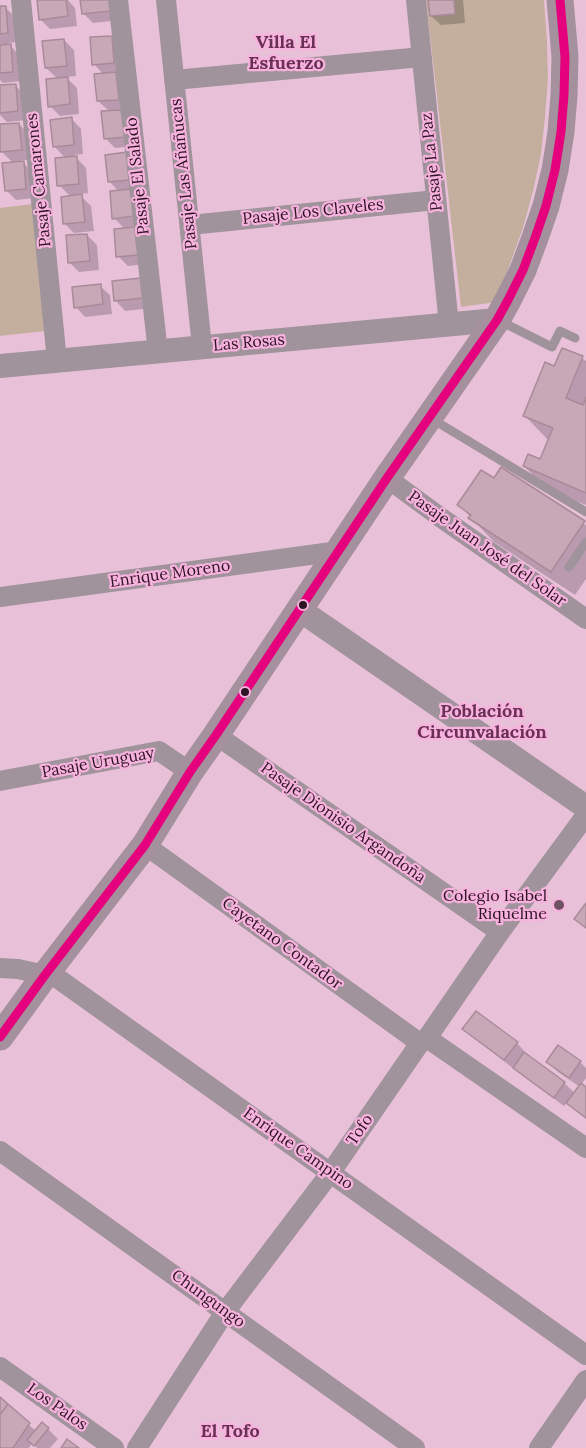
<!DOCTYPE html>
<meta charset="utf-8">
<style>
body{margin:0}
canvas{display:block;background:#e8c1d9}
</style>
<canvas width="586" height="1448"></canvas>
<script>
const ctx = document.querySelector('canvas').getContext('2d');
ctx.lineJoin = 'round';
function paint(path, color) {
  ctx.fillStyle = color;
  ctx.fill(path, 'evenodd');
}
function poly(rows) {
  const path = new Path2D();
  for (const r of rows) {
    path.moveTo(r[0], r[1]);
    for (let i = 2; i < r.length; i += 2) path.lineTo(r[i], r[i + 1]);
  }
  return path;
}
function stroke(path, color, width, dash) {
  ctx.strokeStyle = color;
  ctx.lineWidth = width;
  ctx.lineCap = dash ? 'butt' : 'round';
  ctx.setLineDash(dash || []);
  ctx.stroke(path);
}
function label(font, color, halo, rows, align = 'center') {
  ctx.font = font + ' Lora,serif';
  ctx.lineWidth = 4.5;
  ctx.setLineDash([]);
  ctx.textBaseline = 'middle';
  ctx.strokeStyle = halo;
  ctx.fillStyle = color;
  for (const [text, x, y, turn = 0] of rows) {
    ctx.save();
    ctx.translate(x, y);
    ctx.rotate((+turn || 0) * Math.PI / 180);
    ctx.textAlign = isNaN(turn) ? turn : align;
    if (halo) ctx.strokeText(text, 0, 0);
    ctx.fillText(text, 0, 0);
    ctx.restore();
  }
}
paint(poly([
 [426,0,544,0,547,41,548,79,545,117,541,154,533,191,523,228,496,302,461,307],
 [32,204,45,331,0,336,0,208]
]), '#c4af9e');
paint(poly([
 [45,0,68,0,75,8,77,26,50,29,40,19],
 [82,0,116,0,120,20,93,23,83,13],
 [430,0,463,0,465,23,441,25,431,16],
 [5,7,15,17,17,42,8,43,20,56,22,81,3,83,0,80,0,8],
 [111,37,121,47,123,72,115,73,126,84,135,146,115,148,105,138,110,112,98,101,104,75,94,64],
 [64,40,74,50,76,76,66,77,77,88,79,114,60,116,50,106,58,79,46,68],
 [15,85,25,95,27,120,7,122,0,115,0,86],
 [72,119,81,129,83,154,74,155,86,168,88,193,79,194,91,206,94,231,74,233,64,223,71,197,59,185,66,159,54,146],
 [19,124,29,134,31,160,21,160,33,173,35,198,16,200,6,190,14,164,1,151,0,126],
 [136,164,143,226,133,227,145,239,147,264,128,266,118,256,126,230,114,218,119,192,109,181],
 [87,235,97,245,99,270,79,272,69,262],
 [141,279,152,308,125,311,116,301],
 [100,286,110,295,112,314,85,317,76,307],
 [563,350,582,358,586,361,586,505,548,490,524,466,541,461,548,440,525,416,555,368],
 [494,480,586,525,586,579,575,595,494,542,459,505],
 [464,1029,517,1043,526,1053,525,1055,564,1083,575,1093,580,1087,558,1072,548,1062,558,1047,580,1062,586,1068,586,1078,581,1085,586,1089,586,1119,567,1102,564,1106,524,1077,515,1068,514,1069,474,1038],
 [0,1400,36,1431,48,1429,58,1439,50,1448,37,1448,32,1443,29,1448,0,1448]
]), '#0003');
const building = poly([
 [37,0,66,0,68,16,39,20,37,0],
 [80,0,110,0,111,11,82,14,80,0],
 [428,0,454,0,455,14,430,16,428,0],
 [0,6,6,6,8,33,0,34,0,6],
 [112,36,114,63,92,65,90,37,112,36],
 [64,39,67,66,45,68,42,41,64,39],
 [11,44,13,72,0,73,0,45,11,44],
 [116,72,119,100,97,101,94,74,116,72],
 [68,77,70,104,48,107,46,79,68,77],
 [16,84,18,111,0,113,0,85,16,84],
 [123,110,126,137,104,139,101,111,123,110],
 [72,117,74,145,53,147,50,120,72,117],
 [19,123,22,150,0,152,0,124,19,123],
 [127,152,129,180,108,182,105,155,127,152],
 [77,156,79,184,57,186,55,158,77,156],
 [24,161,26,189,5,191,2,163,24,161],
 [132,189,134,216,112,219,110,191,132,189],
 [82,194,85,222,63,224,61,197,82,194],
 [135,227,138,255,116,257,114,229,135,227],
 [87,234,90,261,68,263,66,235,87,234],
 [141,278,143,298,114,301,112,281,141,278],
 [101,284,103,304,74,308,72,287,101,284],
 [562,348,583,356,566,398,583,405,586,397,586,493,523,466,528,454,540,459,553,428,523,416,545,362,554,366,562,348],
 [501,467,585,521,551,572,468,518,471,515,457,505,481,470,494,478,501,467],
 [586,903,586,928,574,919,586,903],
 [476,1011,518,1042,504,1060,462,1029,476,1011],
 [558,1045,581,1061,569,1078,546,1062,558,1045],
 [524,1052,565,1082,554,1098,513,1068,524,1052],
 [581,1083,586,1087,586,1118,566,1103,581,1083],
 [0,1397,8,1404,0,1415,0,1397],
 [8,1404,30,1423,13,1448,0,1448,0,1415,8,1404],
 [42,1422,49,1428,34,1446,27,1440,42,1422],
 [67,1439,79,1448,61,1448,67,1439]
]);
paint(building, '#c8a8b7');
stroke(building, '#a98a99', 1.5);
stroke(poly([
 [500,321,552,347,560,331,575,338],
 [432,419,586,512],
 [569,567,586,542]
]), '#a1939c', 9);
stroke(poly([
 [21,0,57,361],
 [118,0,158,352],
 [166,0,202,347],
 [416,0,449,325],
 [174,80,422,57],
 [190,225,436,200],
 [387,478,440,517,586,619],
 [0,597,339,551],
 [216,735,500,932],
 [0,781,159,751,190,772],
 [145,845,420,1043],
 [0,968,18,969,45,975,53,975,586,1355],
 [427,1038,586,1148],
 [0,1151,415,1448],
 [0,1367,114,1448],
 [137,1448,225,1312,331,1172,420,1043,427,1038,500,932,586,815],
 [539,1448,586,1380]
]), '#a1939c', 20);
stroke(poly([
 [0,366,497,320],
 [300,610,586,807]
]), '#a1939c', 24);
stroke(poly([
 [0,1037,45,975,145,845,190,772,216,735,387,478,497,320,508,300,523,270,535,238,546,206,555,170,561,132,564,95,565,57,560,0]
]), '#a4919d', 27);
stroke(poly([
 [0,1037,45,975,145,845,190,772,216,735,387,478,497,320,508,300,523,270,535,238,546,206,555,170,561,132,564,95,565,57,560,0]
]), '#e5007d', 9);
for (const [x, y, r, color] of [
 [303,605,5,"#2d1424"],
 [245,692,5,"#2d1424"],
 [559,905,6,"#6e5163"]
]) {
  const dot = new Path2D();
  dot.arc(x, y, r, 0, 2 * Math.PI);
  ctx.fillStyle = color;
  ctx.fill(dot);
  stroke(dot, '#f7b2dd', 2);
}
label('16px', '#2d1424', '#f7b2dd', [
 ["Pasaje La Paz",432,162,-96],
 ["Pasaje Las Añañucas",184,174,-96],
 ["Pasaje El Salado",138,176,-96],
 ["Pasaje Camarones",39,180,-96],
 ["Pasaje Los Claveles",313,212,-6],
 ["Las Rosas",249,343,-5],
 ["Pasaje Juan José del Solar",487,549,35],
 ["Enrique Moreno",170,574,-8],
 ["Pasaje Uruguay",98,763,-10],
 ["Pasaje Dionisio Argandoña",343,823,35],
 ["Cayetano Contador",282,944,36],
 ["Tofo",360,1130,-56],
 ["Enrique Campino",298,1149,35],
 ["Chungungo",208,1299,36],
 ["Los Palos",57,1407,35]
]);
label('16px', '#2d1424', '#f7b2dd', [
 ["Colegio Isabel",547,896],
 ["Riquelme",547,914]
], 'right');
label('bold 18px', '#693056', '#f7b2dd', [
 ["Villa El",286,43],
 ["Esfuerzo",286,64],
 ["Población",482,712],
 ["Circunvalación",482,733],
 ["El Tofo",230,1432]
]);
</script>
